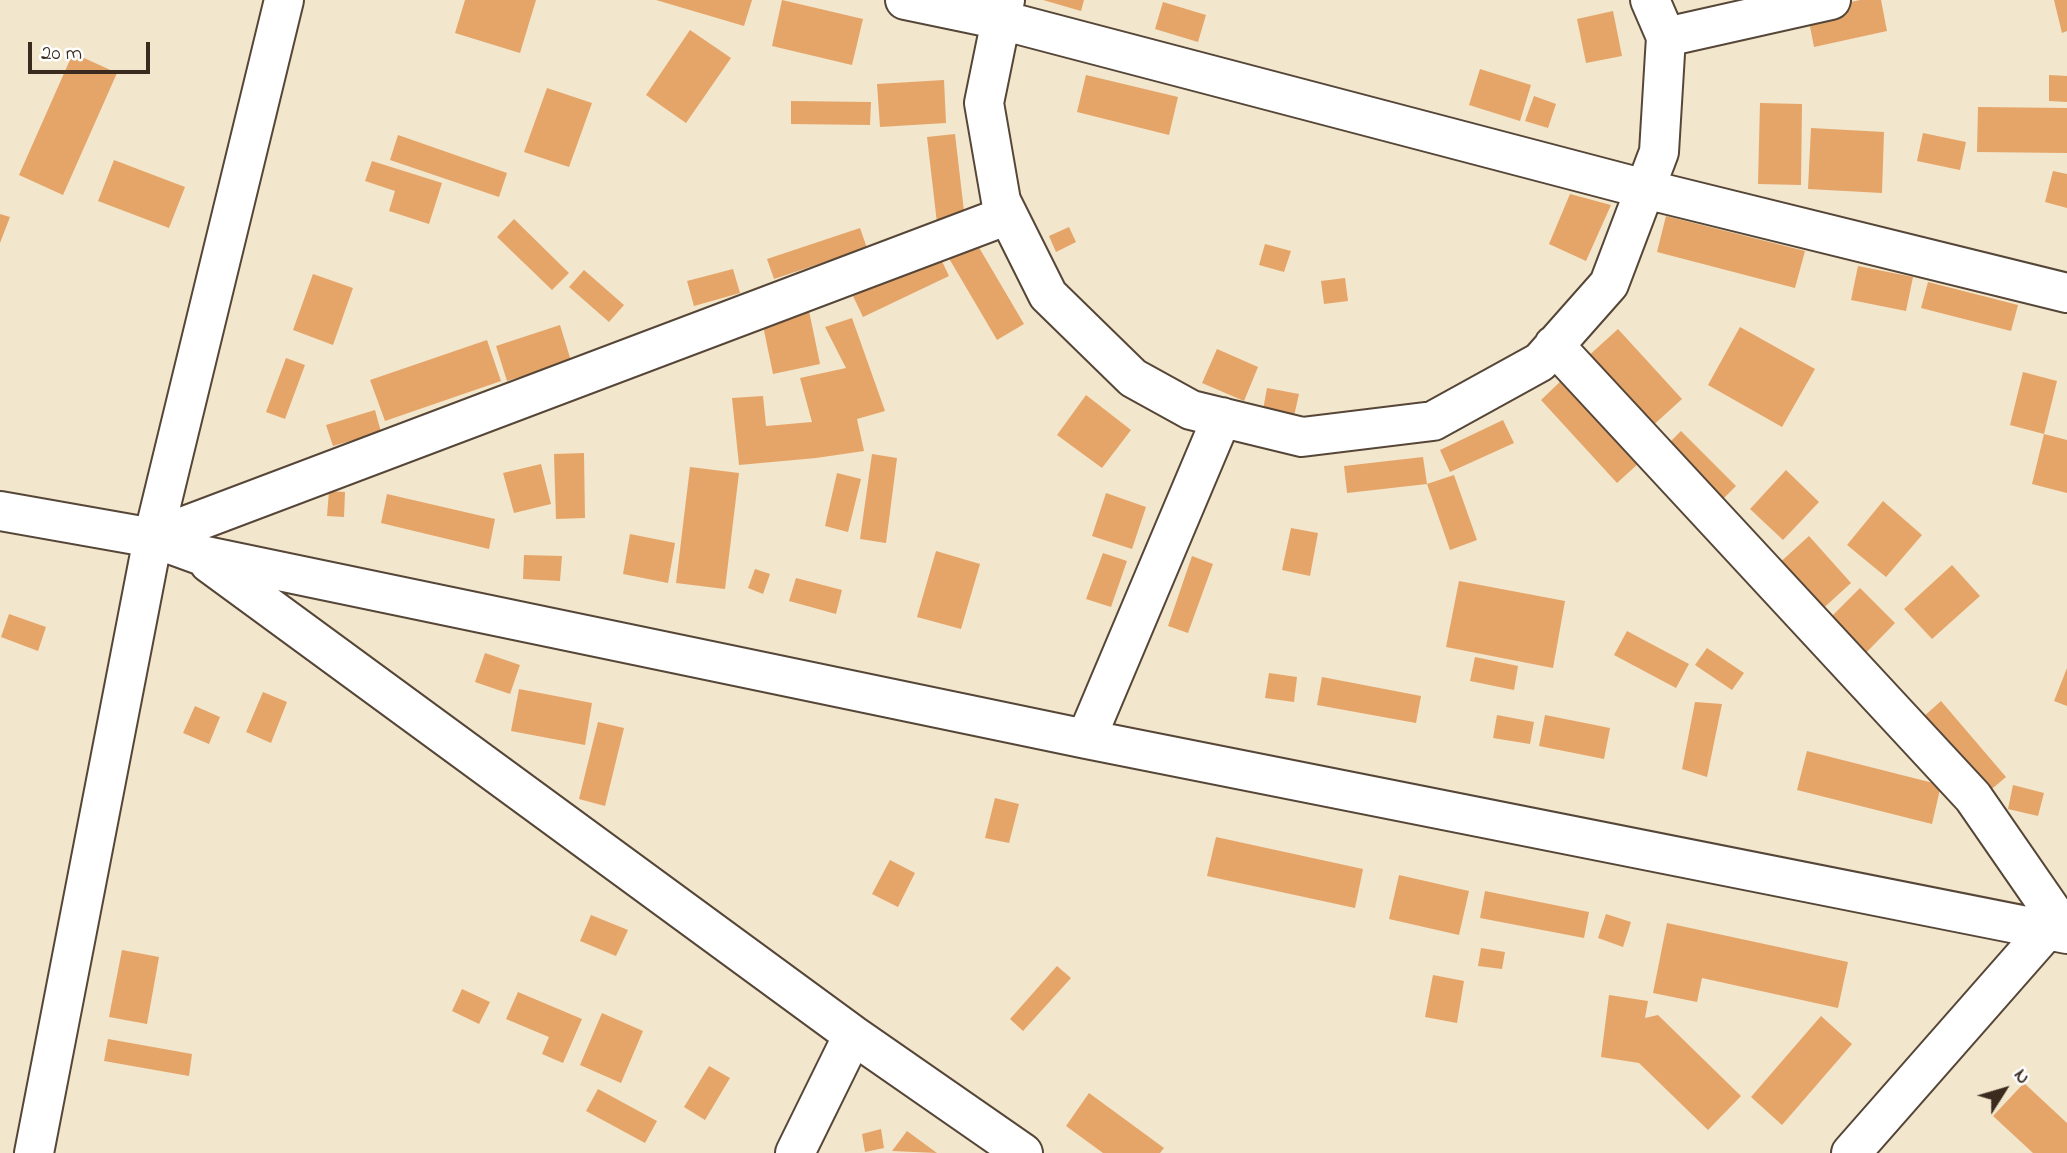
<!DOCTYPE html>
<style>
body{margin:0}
#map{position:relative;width:2067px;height:1153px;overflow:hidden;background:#f2e6cc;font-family:"Indie Flower",sans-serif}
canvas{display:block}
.north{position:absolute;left:1969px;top:1055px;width:70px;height:70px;-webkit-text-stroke:5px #fff;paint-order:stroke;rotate:53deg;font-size:19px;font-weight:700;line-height:28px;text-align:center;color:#3b2a1e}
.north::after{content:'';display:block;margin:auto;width:24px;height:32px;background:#3b2a1e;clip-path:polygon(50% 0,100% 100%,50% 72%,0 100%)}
.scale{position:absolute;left:28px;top:42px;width:122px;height:32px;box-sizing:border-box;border:4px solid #3b2a1e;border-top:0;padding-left:9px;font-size:21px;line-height:24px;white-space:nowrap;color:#3b2a1e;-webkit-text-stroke:5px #fff;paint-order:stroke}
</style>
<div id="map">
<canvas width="2067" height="1153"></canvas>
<div class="north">N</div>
<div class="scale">20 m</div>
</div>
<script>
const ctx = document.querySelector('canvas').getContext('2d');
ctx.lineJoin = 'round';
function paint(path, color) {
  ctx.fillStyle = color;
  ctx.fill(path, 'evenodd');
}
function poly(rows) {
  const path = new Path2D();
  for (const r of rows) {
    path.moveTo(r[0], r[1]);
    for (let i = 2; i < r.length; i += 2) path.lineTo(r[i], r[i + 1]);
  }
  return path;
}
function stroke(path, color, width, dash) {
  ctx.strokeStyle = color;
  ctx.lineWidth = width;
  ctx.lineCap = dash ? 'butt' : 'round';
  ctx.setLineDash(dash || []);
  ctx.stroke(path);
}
paint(poly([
 [465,0,536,0,520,53,455,33],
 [656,0,752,0,744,26],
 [782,0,863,19,852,65,772,46],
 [1043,0,1084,0,1081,11],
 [1860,0,1881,0,1887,31,1814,47,1807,11],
 [2054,0,2067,0,2067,31,2062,33],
 [1163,2,1206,15,1198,42,1155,29],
 [1613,11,1622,56,1586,63,1577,19],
 [690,30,731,58,686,123,646,95],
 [73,53,117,73,63,195,19,175],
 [1480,69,1531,85,1520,121,1469,105],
 [1086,75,1178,97,1169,135,1077,112],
 [2049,75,2067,76,2067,102,2049,101],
 [944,80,946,123,880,127,877,84],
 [547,88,592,103,569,167,524,152],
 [1534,96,1556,104,1548,128,1525,121],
 [791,101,871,102,870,125,791,124],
 [1760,103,1802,104,1801,185,1758,184],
 [1978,107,2067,108,2067,153,1977,152],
 [1811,128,1884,132,1882,193,1808,189],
 [1923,133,1966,142,1960,170,1917,161],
 [955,134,965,220,937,223,927,137],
 [398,135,507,173,499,197,390,160],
 [114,160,185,187,169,228,98,201],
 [372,161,442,183,429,224,389,211,395,191,365,181],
 [2053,171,2067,174,2067,208,2045,202],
 [1570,194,1611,205,1586,261,1549,244],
 [0,214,10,217,0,243],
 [1666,216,1805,251,1795,288,1657,252],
 [514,219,569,273,552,290,497,237],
 [1069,227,1076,242,1056,252,1049,236],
 [860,228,867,248,774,279,767,259],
 [974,239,1024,324,997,340,947,255],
 [1265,244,1291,251,1284,272,1259,265],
 [939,255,949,276,863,317,853,296],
 [1858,266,1913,277,1906,311,1851,300],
 [733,269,740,293,694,306,687,281],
 [584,270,624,305,609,322,569,287],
 [313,274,353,288,333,345,293,330],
 [1345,278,1348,301,1324,304,1321,281],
 [1928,282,2018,305,2011,331,1921,308],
 [808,306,820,364,773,374,761,316],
 [852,318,885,411,857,419,864,451,816,458,739,465,732,398,763,396,766,426,812,422,800,378,846,368,825,327],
 [560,325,571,361,507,381,496,346],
 [1740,327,1815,369,1782,427,1708,385],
 [1618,329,1682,399,1649,429,1585,359],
 [487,340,501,381,385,421,370,380],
 [1217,349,1258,367,1244,401,1202,383],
 [286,358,305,365,285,419,266,412],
 [2023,372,2057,381,2044,434,2010,425],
 [1563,379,1639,463,1617,483,1541,400],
 [1267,388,1299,394,1294,416,1263,410],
 [1086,395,1131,430,1102,468,1057,435],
 [375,410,381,432,333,446,326,425],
 [1503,420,1514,443,1450,472,1440,450],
 [1681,431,1736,486,1716,506,1661,451],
 [2044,434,2067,440,2067,493,2032,484],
 [584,453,585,518,556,519,554,454],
 [872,454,897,458,886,543,860,539],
 [1423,457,1427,484,1347,493,1344,466],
 [541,464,551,504,514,513,503,473],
 [690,467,739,473,725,589,676,583],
 [1786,470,1819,502,1783,540,1750,509],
 [837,473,861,479,848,532,825,526],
 [1454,475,1477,540,1450,550,1427,484],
 [329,491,345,492,344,517,327,516],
 [1106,493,1146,507,1132,549,1092,536],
 [387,494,495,519,489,549,381,523],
 [1883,501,1922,535,1886,577,1847,545],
 [1291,528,1318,533,1310,576,1282,570],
 [630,534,675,543,668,583,623,574],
 [1809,536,1851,583,1818,613,1776,566],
 [936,551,980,564,961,629,917,617],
 [1103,553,1127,561,1111,607,1086,599],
 [524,555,562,556,560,581,523,579],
 [1192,556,1213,564,1188,633,1168,626],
 [1952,565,1980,596,1932,639,1904,609],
 [755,569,770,574,763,594,748,588],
 [796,578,842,590,836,614,789,601],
 [1459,581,1565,601,1553,668,1446,647],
 [1860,588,1895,623,1862,657,1827,621],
 [9,614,46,627,38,651,1,637],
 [1627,631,1689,664,1676,688,1614,655],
 [1707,648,1744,673,1732,690,1695,665],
 [485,653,520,665,510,694,475,682],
 [1475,657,1518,666,1514,690,1470,681],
 [2067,668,2067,706,2054,701],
 [1269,673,1297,677,1294,702,1265,698],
 [1322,677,1421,696,1416,723,1317,705],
 [519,689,592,703,585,745,511,731],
 [263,692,287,702,271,743,246,732],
 [1941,701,2006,777,1987,793,1922,718],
 [1695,702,1722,704,1707,777,1682,769],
 [195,706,220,717,209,744,183,733],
 [1497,715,1534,722,1530,744,1493,738],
 [1545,715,1610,728,1604,759,1539,746],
 [598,722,624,728,605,806,579,799],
 [1807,751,1941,785,1932,824,1797,790],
 [2013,785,2044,793,2038,816,2008,809],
 [995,798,1019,804,1009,843,985,838],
 [1216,837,1363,869,1355,908,1207,876],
 [890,860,915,873,898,907,872,894],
 [1399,875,1469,891,1459,935,1389,919],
 [1485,891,1589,912,1584,938,1480,918],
 [1606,914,1631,922,1623,947,1598,938],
 [591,915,628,930,616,956,580,941],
 [1667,923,1848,962,1838,1008,1702,978,1697,1002,1653,993],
 [1481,948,1505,952,1502,969,1478,966],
 [122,950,159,957,147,1024,109,1017],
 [1057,966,1071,978,1023,1031,1010,1019],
 [1433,975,1464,981,1457,1023,1425,1017],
 [462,989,490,1002,479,1024,452,1011],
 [518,992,582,1019,563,1063,542,1054,549,1037,506,1019],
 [1609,995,1648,1001,1645,1018,1658,1015,1741,1096,1708,1130,1639,1063,1601,1057],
 [602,1013,643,1031,621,1083,580,1065],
 [1821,1016,1852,1044,1782,1125,1751,1097],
 [108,1039,192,1054,189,1076,104,1061],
 [709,1066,730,1078,705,1120,684,1107],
 [2024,1083,2067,1123,2067,1153,2033,1153,1993,1116],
 [598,1089,657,1121,645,1143,586,1111],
 [1089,1093,1164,1148,1160,1153,1103,1153,1066,1126],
 [881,1129,884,1148,865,1152,862,1134],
 [907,1131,937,1153,892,1151]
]), '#e5a569');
const minor = poly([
 [905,0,1001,20,1645,189,2067,293],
 [1005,0,984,103,1001,201,1048,295,1133,378,1191,410,1302,437,1433,421,1540,362,1609,284,1659,152,1666,37,1650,0],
 [1666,37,1831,0],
 [1554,345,1973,797,2054,914],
 [0,511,153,538,197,554,1086,739,2067,934],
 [153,538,1008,215],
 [209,563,853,1035,1023,1153],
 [1086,739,1222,417],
 [34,1153,153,538,284,0],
 [795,1153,853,1035],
 [1851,1153,2046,931,2054,913]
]);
stroke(minor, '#564638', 42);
stroke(minor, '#fff', 38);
</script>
